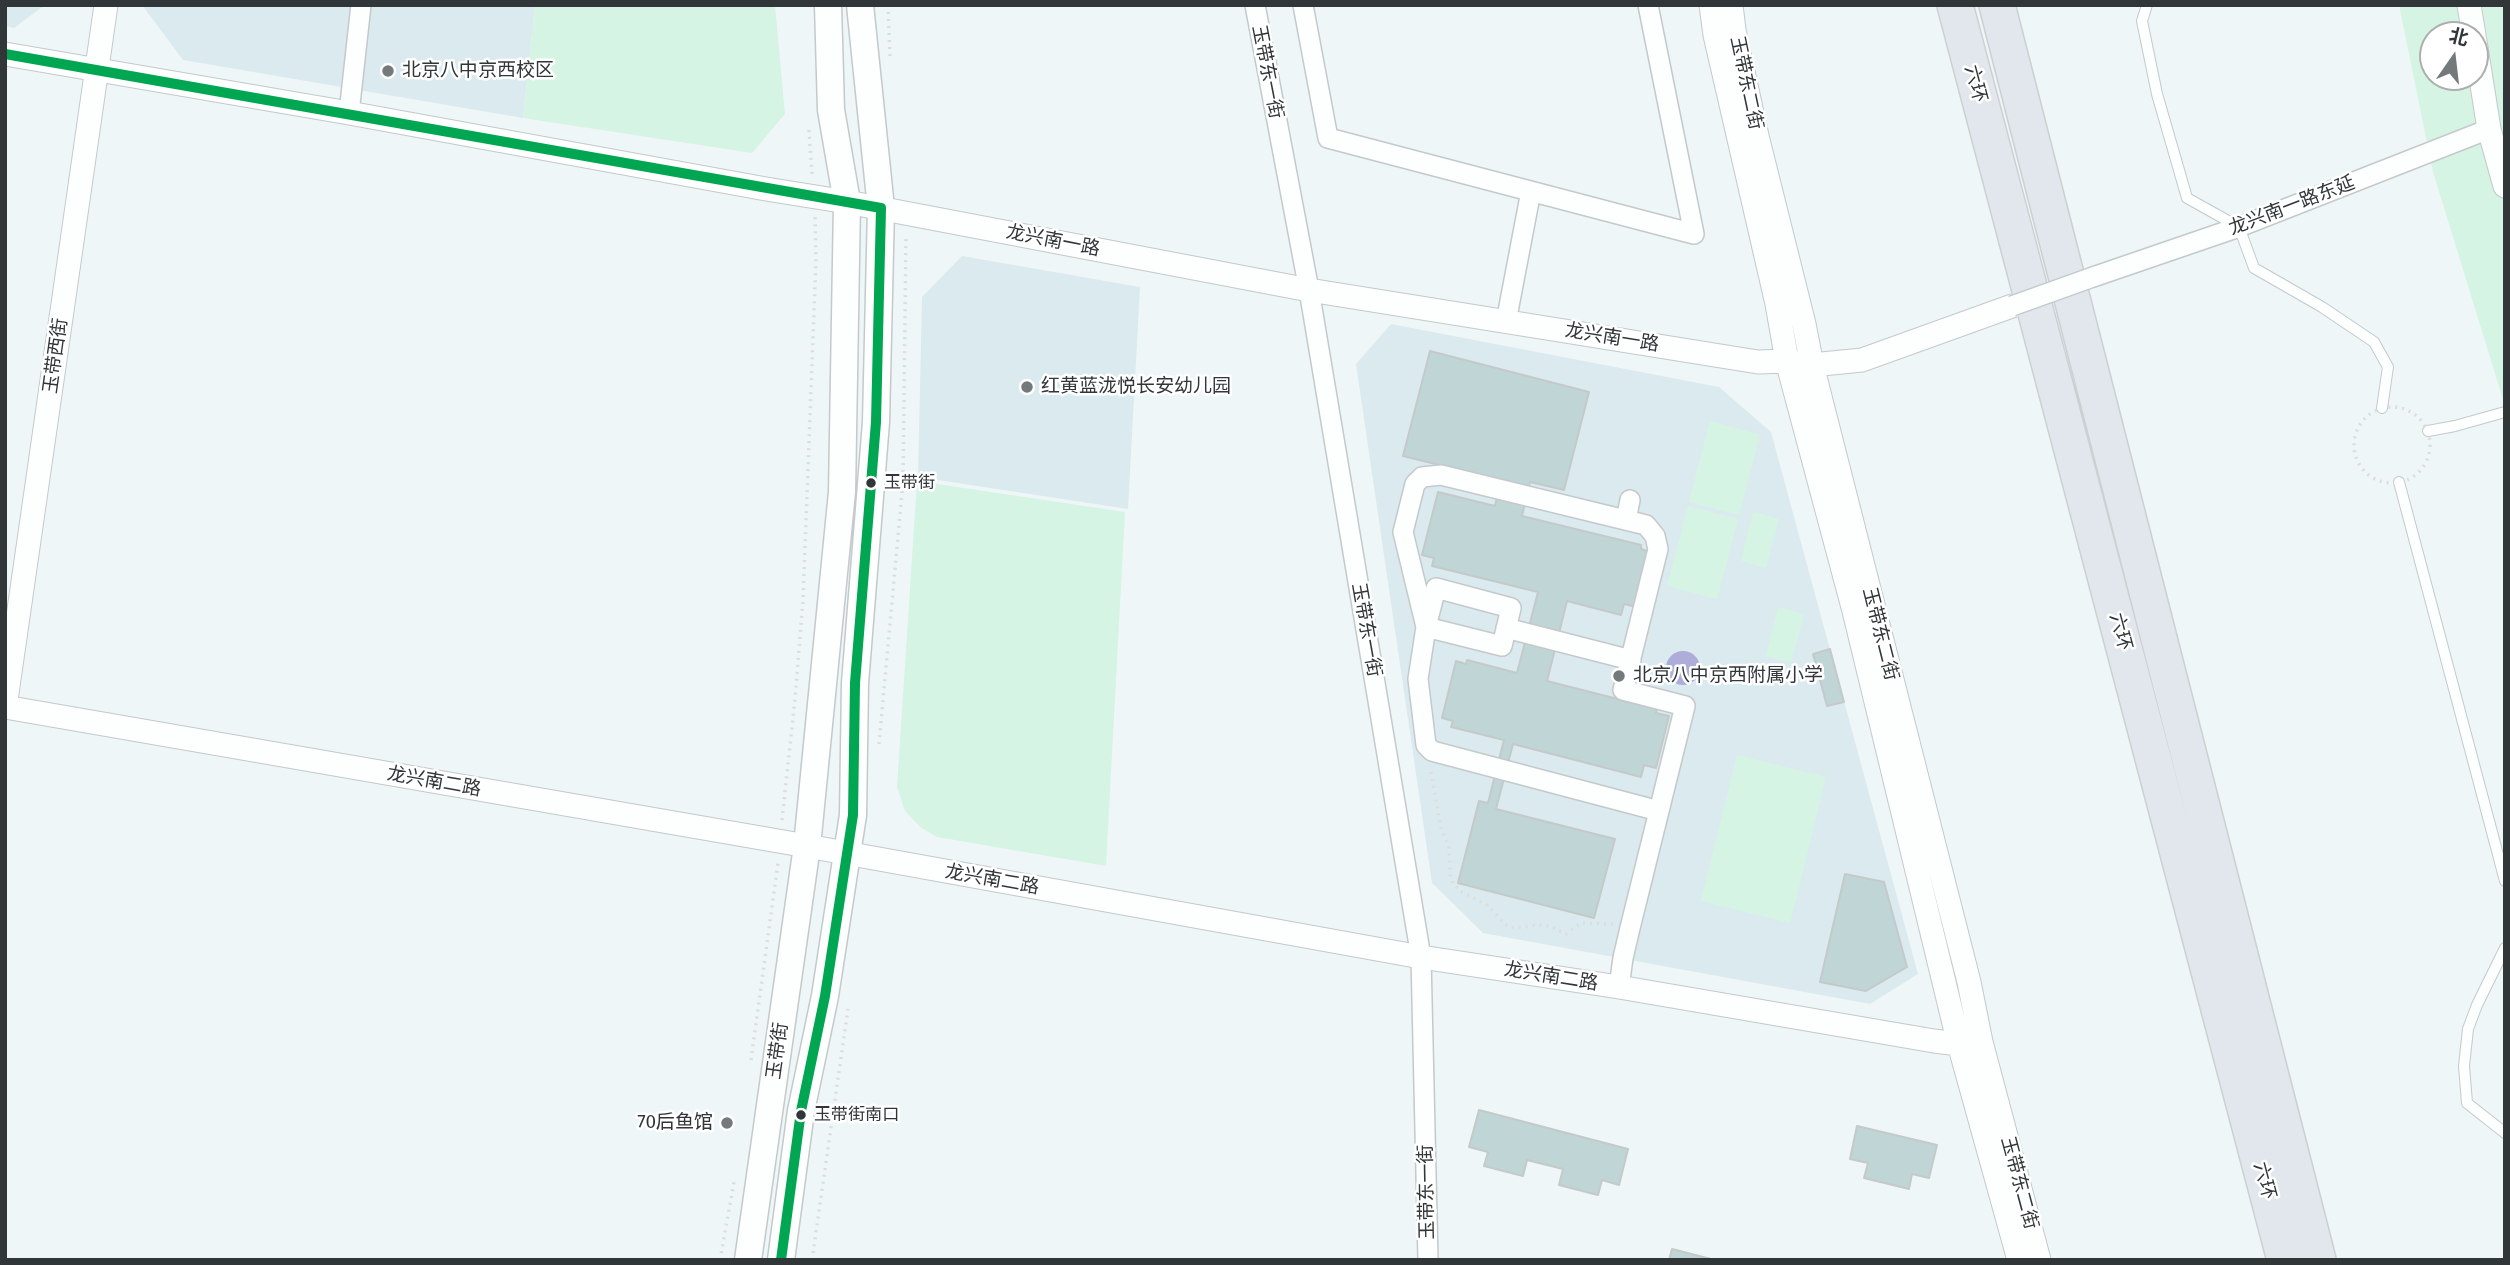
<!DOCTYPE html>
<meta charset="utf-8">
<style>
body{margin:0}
#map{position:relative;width:2510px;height:1265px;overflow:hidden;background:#eff6f8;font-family:"Fira Sans","Noto Sans SC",sans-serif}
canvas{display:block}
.frame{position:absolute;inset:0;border:7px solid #313638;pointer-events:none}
.north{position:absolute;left:2419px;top:21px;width:70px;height:70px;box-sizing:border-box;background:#fff;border:2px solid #adafaf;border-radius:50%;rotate:14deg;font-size:19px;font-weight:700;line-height:28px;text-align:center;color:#313638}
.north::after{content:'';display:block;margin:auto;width:24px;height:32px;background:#74797b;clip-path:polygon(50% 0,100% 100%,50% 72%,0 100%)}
</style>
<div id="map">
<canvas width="2510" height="1265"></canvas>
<div class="frame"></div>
<div class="north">北</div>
</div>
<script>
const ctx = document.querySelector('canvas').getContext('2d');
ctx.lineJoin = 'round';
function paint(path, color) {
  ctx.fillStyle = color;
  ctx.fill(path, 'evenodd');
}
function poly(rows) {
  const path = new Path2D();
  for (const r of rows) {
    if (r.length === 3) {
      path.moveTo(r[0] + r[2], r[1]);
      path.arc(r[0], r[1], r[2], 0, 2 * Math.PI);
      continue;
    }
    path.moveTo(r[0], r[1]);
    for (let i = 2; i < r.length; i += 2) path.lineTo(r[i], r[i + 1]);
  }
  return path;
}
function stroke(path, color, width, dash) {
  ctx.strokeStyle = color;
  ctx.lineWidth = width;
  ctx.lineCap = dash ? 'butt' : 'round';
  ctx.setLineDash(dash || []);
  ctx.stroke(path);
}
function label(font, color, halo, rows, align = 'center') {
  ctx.font = font + ' "Fira Sans","Noto Sans SC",sans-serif';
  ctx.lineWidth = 5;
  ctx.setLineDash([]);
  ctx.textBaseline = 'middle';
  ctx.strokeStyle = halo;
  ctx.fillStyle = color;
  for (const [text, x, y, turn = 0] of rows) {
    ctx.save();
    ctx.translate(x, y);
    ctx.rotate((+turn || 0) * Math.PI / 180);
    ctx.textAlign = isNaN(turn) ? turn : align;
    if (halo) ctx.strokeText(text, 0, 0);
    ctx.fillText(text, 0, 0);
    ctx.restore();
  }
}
paint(poly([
 [5,5,45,5,14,28,5,26],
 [142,5,535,5,523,118,183,60],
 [962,256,1140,287,1128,509,918,477,922,297],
 [1391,324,1719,387,1771,432,1918,974,1870,1004,1483,933,1432,883,1356,364]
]), '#dbeaee');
paint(poly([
 [535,5,775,5,785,114,752,153,523,118],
 [2399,5,2505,5,2505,406,2433,172],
 [2433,35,2475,35,2475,77,2433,77],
 [1710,421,1760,435,1739,515,1689,502],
 [917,481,1125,512,1106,866,937,837,920,827,905,811,897,787],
 [1688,506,1738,519,1717,599,1667,586],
 [1753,512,1779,519,1766,568,1741,561],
 [1778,607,1804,614,1791,663,1766,656],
 [1737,755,1826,777,1790,923,1701,901]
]), '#d6f4e4');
paint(poly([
 [1683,668,17]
]), '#aeacd8');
const building = poly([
 [1430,351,1589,392,1564,490,1530,482,1522,516,1641,545,1641,549,1651,552,1637,607,1624,604,1621,615,1567,601,1547,681,1657,709,1656,713,1669,716,1656,768,1644,765,1641,777,1513,744,1496,809,1615,839,1594,918,1458,883,1479,801,1488,803,1504,740,1451,727,1453,721,1442,718,1456,661,1466,664,1467,660,1517,673,1538,592,1432,566,1434,558,1422,555,1438,492,1495,506,1501,480,1403,456,1430,351],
 [1830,649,1844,702,1827,706,1813,654,1830,649],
 [1845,874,1884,882,1907,967,1866,991,1820,982,1845,874],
 [1479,1110,1628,1149,1619,1185,1602,1180,1598,1195,1559,1185,1563,1169,1527,1160,1523,1176,1484,1166,1488,1152,1469,1147,1479,1110],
 [1857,1126,1937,1145,1929,1178,1912,1174,1909,1189,1864,1178,1868,1163,1850,1159,1857,1126],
 [1672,1249,1715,1260,1669,1260,1672,1249]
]);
paint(building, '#c0d5d5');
stroke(building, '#c4c9ca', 2);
const service = poly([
 [2147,5,2142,21,2157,94,2187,198,2239,227,2254,268,2322,307,2374,342,2388,367,2382,408],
 [2428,431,2455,426,2505,412],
 [2399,482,2505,881],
 [2505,948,2477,1005,2468,1029,2464,1066,2467,1103,2505,1133]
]);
const minor = poly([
 [1255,5,1309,290,1421,957,1428,1260],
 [1303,5,1328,138,1694,234,1648,5],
 [349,113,361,5],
 [2093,277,2239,227,2489,129],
 [1506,322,1531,191],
 [1626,520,1630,500],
 [1506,628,1631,660],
 [1619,987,1623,958,1630,928,1659,811,1685,706,1623,690,1658,549,1655,536,1646,525,1441,475,1422,477,1415,484,1403,532,1426,627,1502,646,1511,608,1436,588,1426,627,1418,679,1426,745,1432,751,1659,811]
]);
const tertiary = poly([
 [1711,5,1715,35,1777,304,1787,361,1854,611,1959,1044,2019,1260],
 [1731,5,1734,30,1757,136,1804,324,1812,365,1969,982,1981,1042,2039,1260],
 [2469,5,2474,35],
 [2475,41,2489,129,2505,186],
 [5,54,349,113,766,189,847,202,1309,290,1758,362,1787,361,1812,365,1862,360,2012,306],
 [5,707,807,846,1421,957,1619,987,1934,1041,1959,1044,1981,1042],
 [5,707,106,5]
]);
const secondary = poly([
 [748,1260,807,846,842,492,847,202,831,110,828,5],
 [781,1260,801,1111,825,996,853,815,855,683,876,422,881,208,860,5]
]);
const motorway = poly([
 [1955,5,2285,1260],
 [1997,5,2318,1260]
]);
stroke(service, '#c4c9cb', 12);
stroke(minor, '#c4c9cb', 22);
stroke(tertiary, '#c4c9cb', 25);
stroke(secondary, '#c4c9cb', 29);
stroke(motorway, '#ccd0d1', 38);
stroke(poly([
 [888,5,890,57],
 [809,130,812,174],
 [2392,445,38],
 [879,744,903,482,906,235],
 [1431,772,1441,828,1449,847,1450,874,1453,884,1462,892,1487,905,1506,925,1514,928,1539,925,1550,926,1566,934,1581,923,1613,924],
 [782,820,795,699,803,600,816,259,815,217],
 [751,1060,778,863],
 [720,1260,734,1182],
 [812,1260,848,1009]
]), '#dcdede', 3.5, [2, 5]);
stroke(service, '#fdfefe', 10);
stroke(minor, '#fdfefe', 19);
stroke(tertiary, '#fdfefe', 23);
stroke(secondary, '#fdfefe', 26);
stroke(motorway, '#e1e7ed', 35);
const minorBridge = poly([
 [2012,306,2093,277]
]);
stroke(minorBridge, '#c4c9cb', 22, []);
stroke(minorBridge, '#fdfefe', 19);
stroke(poly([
 [5,54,881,208,876,422,855,683,853,815,825,996,801,1111,781,1260]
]), '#00a651', 10);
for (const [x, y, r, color] of [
 [388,71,7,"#74797b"],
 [1027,387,7,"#74797b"],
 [871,483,6,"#313638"],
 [1619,676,7,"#74797b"],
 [801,1115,6,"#313638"],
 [727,1123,7,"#74797b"]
]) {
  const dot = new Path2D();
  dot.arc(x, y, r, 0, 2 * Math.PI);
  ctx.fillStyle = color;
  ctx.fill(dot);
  stroke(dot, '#fff', 2.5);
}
label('17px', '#313638', '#fff', [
 ["玉带街",884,483],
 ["玉带街南口",814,1115]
], 'left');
label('19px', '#313638', '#fff', [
 ["北京八中京西校区",402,71],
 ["红黄蓝泷悦长安幼儿园",1041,387],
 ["北京八中京西附属小学",1633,676],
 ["70后鱼馆",713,1123,"right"]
], 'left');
label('19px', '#313638', '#fff', [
 ["玉带东一街",1267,72,79],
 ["玉带东二街",1746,83,78],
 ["六环",1975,84,75],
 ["龙兴南一路东延",2292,206,-21],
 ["龙兴南一路",1053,241,11],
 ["龙兴南一路",1612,338,9],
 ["玉带西街",56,356,-82],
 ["玉带东一街",1366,630,80],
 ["六环",2120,632,75],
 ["玉带东二街",1880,634,76],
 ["龙兴南二路",434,782,10],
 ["龙兴南二路",992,880,10],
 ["龙兴南二路",1551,977,9],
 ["玉带街",778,1051,-82],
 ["六环",2264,1181,75],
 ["玉带东二街",2019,1183,75],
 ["玉带东一街",1427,1192,-91]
]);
</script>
